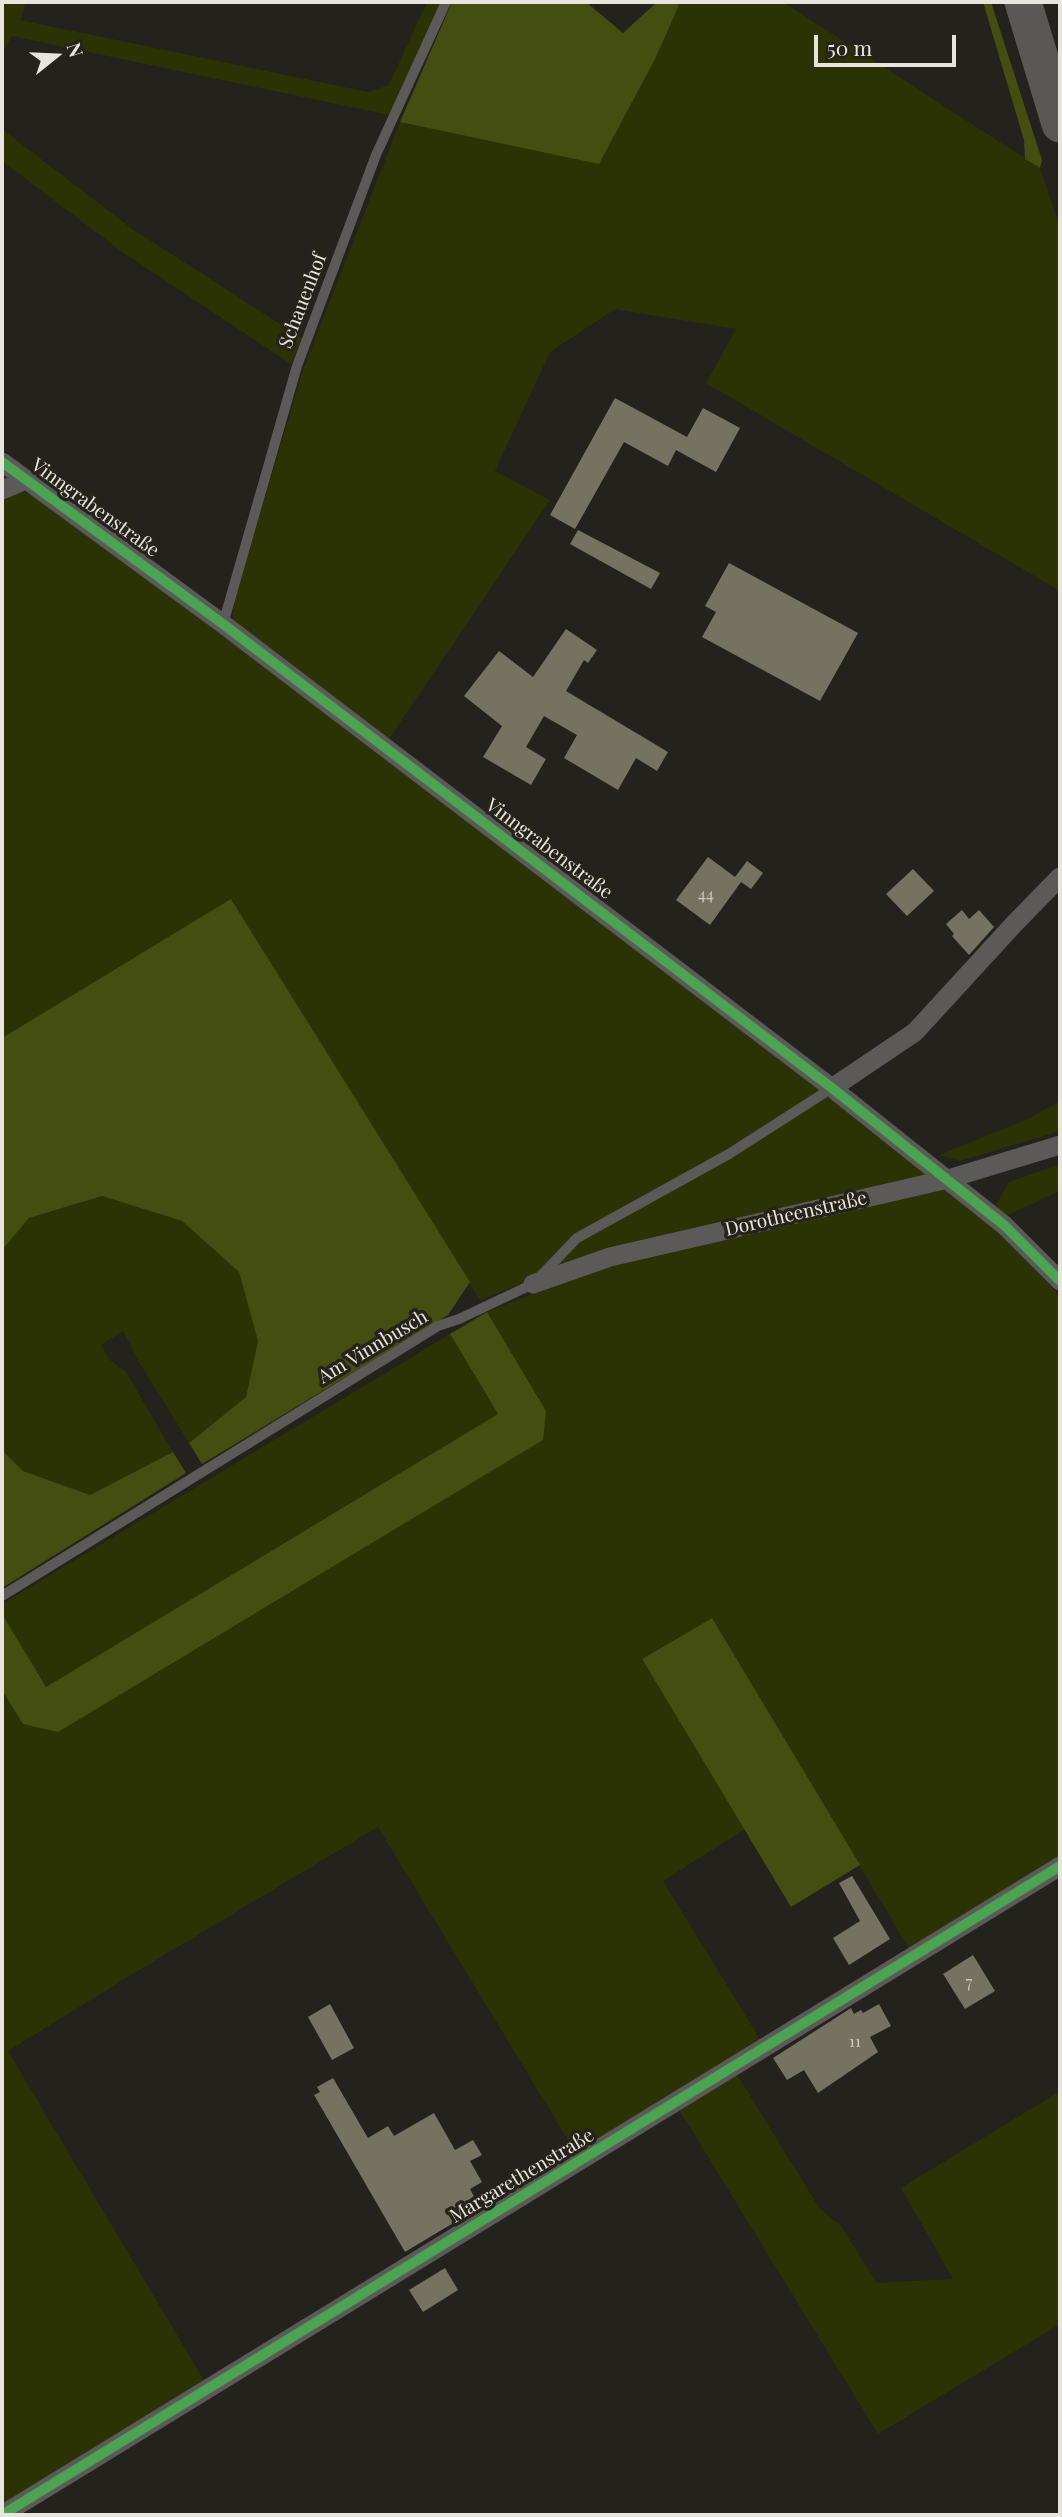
<!DOCTYPE html>
<meta charset="utf-8">
<style>
body{margin:0}
#map{position:relative;width:1062px;height:2517px;overflow:hidden;background:#23221d;font-family:"Playfair Display",serif}
canvas{display:block}
.frame{position:absolute;inset:0;border:4px solid #e7e5de;pointer-events:none}
.north{position:absolute;left:21px;top:21px;width:70px;height:70px;-webkit-text-stroke:5px #26241a;paint-order:stroke;rotate:72deg;font-size:19px;font-weight:700;line-height:28px;text-align:center;color:#e7e5de}
.north::after{content:'';display:block;margin:auto;width:24px;height:32px;background:#e7e5de;clip-path:polygon(50% 0,100% 100%,50% 72%,0 100%)}
.scale{position:absolute;left:814px;top:35px;width:142px;height:32px;box-sizing:border-box;border:4px solid #e7e5de;border-top:0;padding-left:9px;font-size:21px;line-height:24px;white-space:nowrap;color:#e7e5de;-webkit-text-stroke:5px #26241a;paint-order:stroke}
</style>
<div id="map">
<canvas width="1062" height="2517"></canvas>
<div class="frame"></div>
<div class="north">N</div>
<div class="scale">50 m</div>
</div>
<script>
const ctx = document.querySelector('canvas').getContext('2d');
ctx.lineJoin = 'round';
function paint(path, color) {
  ctx.fillStyle = color;
  ctx.fill(path, 'evenodd');
}
function poly(rows) {
  const path = new Path2D();
  for (const r of rows) {
    path.moveTo(r[0], r[1]);
    for (let i = 2; i < r.length; i += 2) path.lineTo(r[i], r[i + 1]);
  }
  return path;
}
function stroke(path, color, width, dash) {
  ctx.strokeStyle = color;
  ctx.lineWidth = width;
  ctx.lineCap = dash ? 'butt' : 'round';
  ctx.setLineDash(dash || []);
  ctx.stroke(path);
}
function label(font, color, halo, rows, align = 'center') {
  ctx.font = font + ' "Playfair Display",serif';
  ctx.lineWidth = 7;
  ctx.setLineDash([]);
  ctx.textBaseline = 'middle';
  ctx.strokeStyle = halo;
  ctx.fillStyle = color;
  for (const [text, x, y, turn = 0] of rows) {
    ctx.save();
    ctx.translate(x, y);
    ctx.rotate((+turn || 0) * Math.PI / 180);
    ctx.textAlign = isNaN(turn) ? turn : align;
    if (halo) ctx.strokeText(text, 0, 0);
    ctx.fillText(text, 0, 0);
    ctx.restore();
  }
}
paint(poly([
 [2,2,26,2,20,20,368,92,389,85,427,2,441,2,389,115,12,36,2,53],
 [675,2,783,2,1040,168,1060,228,1060,591,706,383,736,329,615,309,550,352,495,471,550,500,389,739,242,631,233,619,233,605,303,370,400,122,599,163,678,5],
 [2,129,131,228,302,338,291,364,121,251,2,161],
 [24,492,36,497,671,970,928,1175,560,1268,480,1300,232,900,2,1038,2,497],
 [1060,1101,1060,1130,1054,1133,960,1161,939,1155,1028,1119],
 [1060,1164,1060,1191,1003,1217,996,1205,1009,1182],
 [945,1189,991,1224,1060,1296,1060,1861,911,1952,712,1618,642,1659,745,1829,663,1881,763,2044,579,2158,378,1827,131,1975,8,2051,205,2382,2,2507,2,1690,23,1724,546,1411,487,1312,612,1262],
 [102,1196,182,1221,239,1272,258,1341,246,1397,189,1443,139,1362,123,1331,101,1345,110,1360,126,1372,173,1452,90,1495,23,1471,2,1450,2,1250,29,1218],
 [450,1334,498,1414,46,1687,2,1615,2,1604],
 [736,2073,820,2209,841,2226,877,2283,953,2279,901,2188,1060,2091,1060,2324,878,2434,678,2108]
]), '#2b3304');
paint(poly([
 [452,2,586,2,623,33,657,2,675,2,679,5,655,59,599,164,400,122],
 [983,2,991,2,1042,160,1040,168,1025,159,1024,140],
 [231,899,470,1282,448,1315,202,1464,189,1443,246,1397,258,1341,239,1272,182,1221,102,1196,29,1218,2,1250,2,1038],
 [487,1312,546,1411,543,1440,58,1732,23,1724,2,1690,2,1614,46,1687,498,1414,450,1334],
 [2,1450,23,1471,90,1495,173,1452,186,1473,2,1588],
 [712,1618,860,1865,791,1907,642,1659]
]), '#434e10');
paint(poly([
 [615,398,687,437,703,408,740,428,716,472,676,450,668,466,624,442,575,529,550,515],
 [578,530,660,573,651,589,570,544],
 [729,563,858,633,820,701,702,637,716,612,705,606],
 [566,629,597,650,588,663,584,660,566,691,668,752,657,771,636,758,618,790,564,758,577,735,544,716,526,747,546,759,531,785,483,757,502,726,464,696,499,651,533,677],
 [708,857,735,877,747,861,763,873,751,889,741,882,710,925,676,900],
 [913,869,934,891,907,916,886,894],
 [962,910,969,919,979,910,994,927,969,955,952,936,954,934,946,924],
 [852,1876,890,1939,849,1965,833,1938,860,1921,839,1883],
 [973,1955,995,1991,965,2009,943,1974],
 [330,2004,354,2048,332,2060,308,2017],
 [879,2004,891,2026,870,2037,878,2052,818,2093,804,2070,787,2080,773,2058,851,2008,854,2014,861,2010,863,2013],
 [333,2078,368,2138,388,2126,394,2136,434,2113,455,2150,473,2140,482,2155,470,2161,482,2182,470,2189,480,2207,405,2252,314,2095,320,2092,317,2087],
 [445,2268,458,2290,423,2312,409,2290]
]), '#767262');
stroke(poly([
 [223,624,297,366,376,155,446,2],
 [2,1596,438,1326,459,1319,533,1284,577,1238,729,1154,832,1088]
]), '#5b5a58', 10);
stroke(poly([
 [2,462,223,624,832,1088,1004,1225,1060,1281],
 [2,490,26,480],
 [832,1088,915,1032,1015,923,1060,877],
 [533,1284,610,1257,948,1179,1060,1145],
 [2,2515,1060,1866]
]), '#5b5a58', 19);
stroke(poly([
 [1023,2,1060,124]
]), '#5a5854', 37);
stroke(poly([
 [2,462,223,624,832,1088,1004,1225,1060,1281],
 [2,2515,1060,1866]
]), '#4ca352', 10);
label('16px', '#cbc8bf', null, [
 ["44",706,895],
 ["7",969,1983],
 ["11",855,2042]
]);
label('19px', '#e7e5de', '#26241a', [
 ["Schauenhof",303,301,-69],
 ["Vinngrabenstraße",95,508,36],
 ["Vinngrabenstraße",549,849,37],
 ["Dorotheenstraße",796,1214,-13],
 ["Am Vinnbusch",373,1347,-31],
 ["Margarethenstraße",522,2176,-31]
]);
</script>
